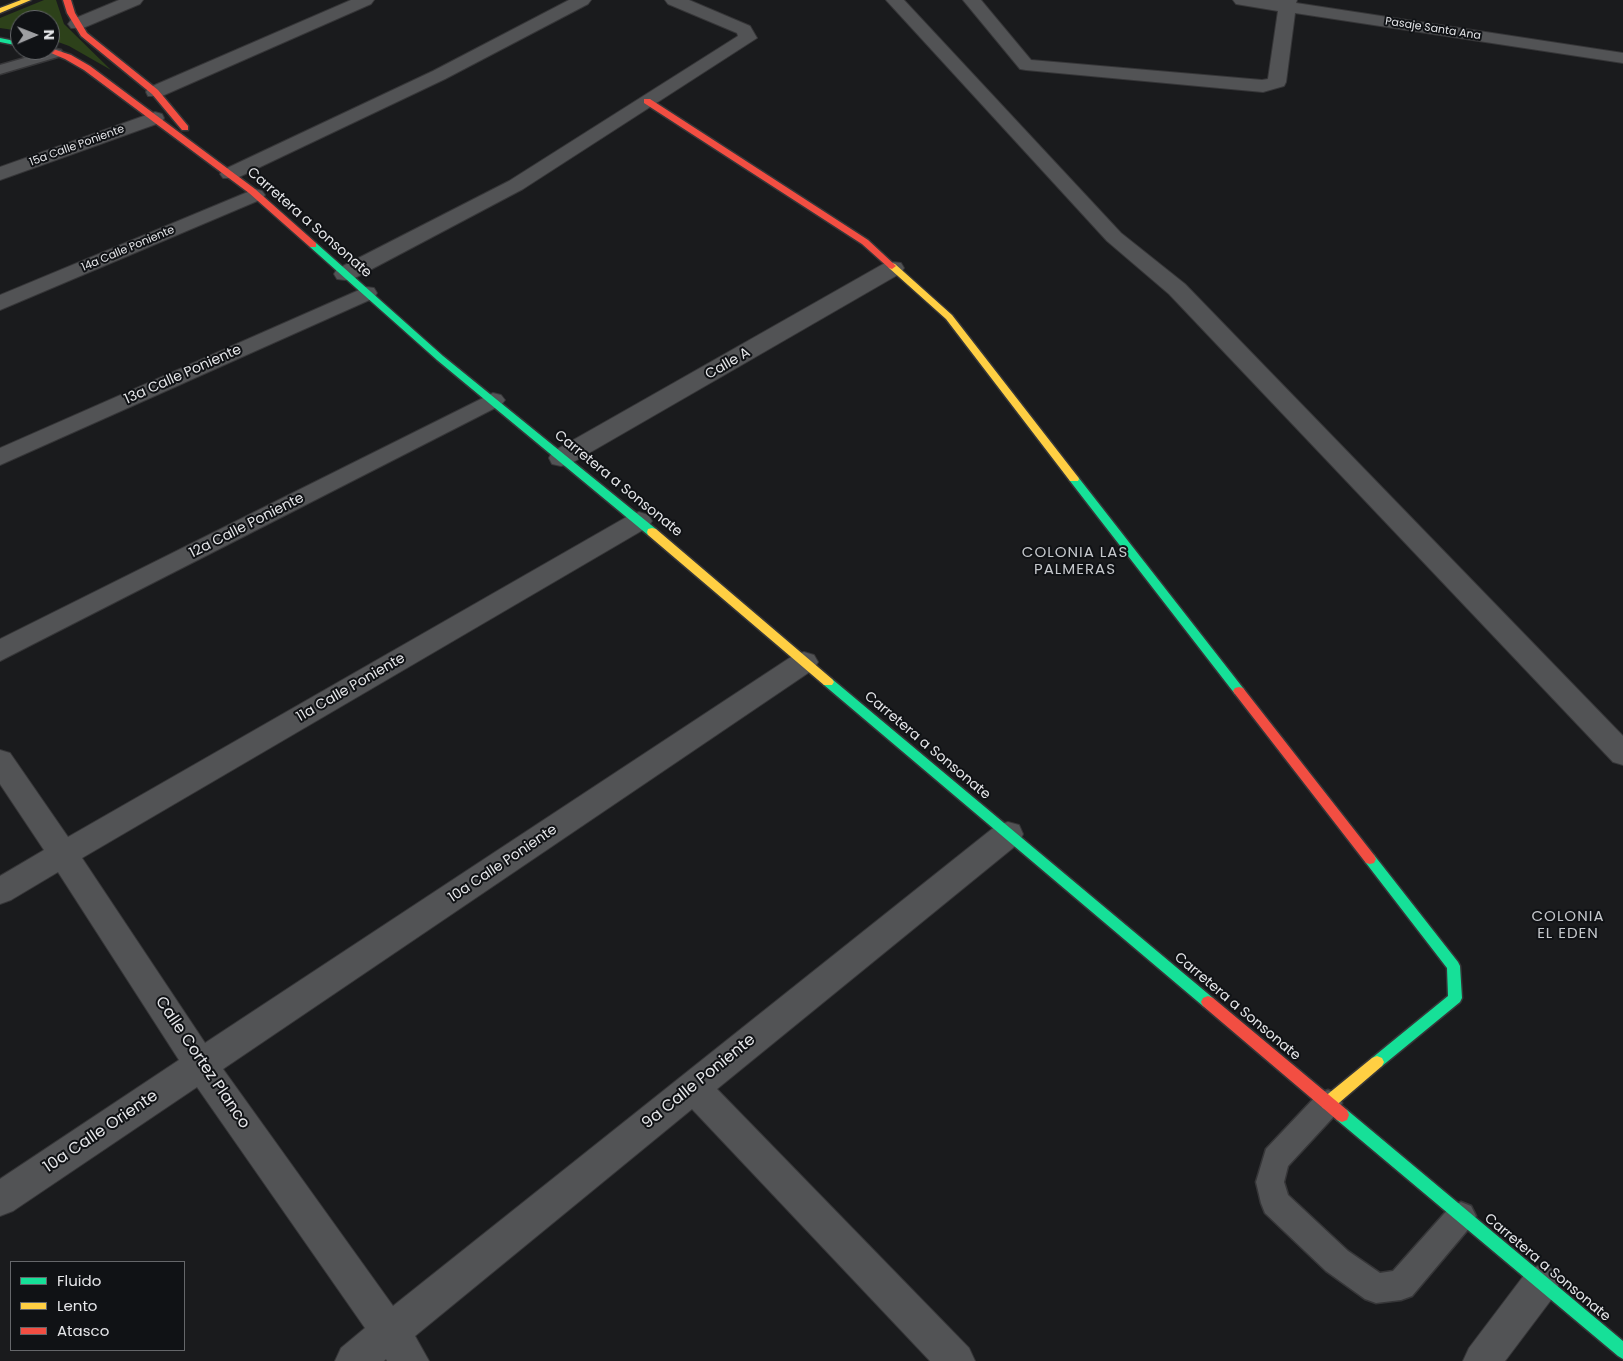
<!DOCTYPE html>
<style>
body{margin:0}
#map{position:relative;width:1623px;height:1361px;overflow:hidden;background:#1a1b1d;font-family:Poppins,sans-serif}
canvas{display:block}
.legend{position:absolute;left:10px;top:1261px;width:175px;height:90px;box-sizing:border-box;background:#101215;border:1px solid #65676a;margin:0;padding:6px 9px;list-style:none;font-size:15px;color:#e5e6e9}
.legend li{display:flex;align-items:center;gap:10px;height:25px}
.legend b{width:25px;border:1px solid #65676a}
.north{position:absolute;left:10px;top:10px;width:50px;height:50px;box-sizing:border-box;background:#101215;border:1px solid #65676a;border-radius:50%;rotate:89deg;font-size:14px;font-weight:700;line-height:20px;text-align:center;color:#e5e6e9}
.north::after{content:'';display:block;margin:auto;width:18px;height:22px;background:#9e9fa2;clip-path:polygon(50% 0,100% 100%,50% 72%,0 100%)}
</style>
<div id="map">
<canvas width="1623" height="1361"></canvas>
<ul class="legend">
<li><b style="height:6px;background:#16e098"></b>Fluido</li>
<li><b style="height:6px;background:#ffcf43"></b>Lento</li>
<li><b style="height:6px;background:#f24e42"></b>Atasco</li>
</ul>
<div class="north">N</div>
</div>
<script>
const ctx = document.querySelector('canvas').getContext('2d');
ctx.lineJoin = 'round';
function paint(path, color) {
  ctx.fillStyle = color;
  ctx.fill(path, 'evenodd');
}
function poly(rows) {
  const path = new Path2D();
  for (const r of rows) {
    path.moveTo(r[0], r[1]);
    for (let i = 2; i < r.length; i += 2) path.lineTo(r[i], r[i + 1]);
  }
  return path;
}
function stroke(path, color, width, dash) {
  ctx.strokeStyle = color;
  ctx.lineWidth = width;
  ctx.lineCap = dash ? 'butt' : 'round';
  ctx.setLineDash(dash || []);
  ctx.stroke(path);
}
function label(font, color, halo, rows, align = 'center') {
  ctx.font = font + ' Poppins,sans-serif';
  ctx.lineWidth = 4;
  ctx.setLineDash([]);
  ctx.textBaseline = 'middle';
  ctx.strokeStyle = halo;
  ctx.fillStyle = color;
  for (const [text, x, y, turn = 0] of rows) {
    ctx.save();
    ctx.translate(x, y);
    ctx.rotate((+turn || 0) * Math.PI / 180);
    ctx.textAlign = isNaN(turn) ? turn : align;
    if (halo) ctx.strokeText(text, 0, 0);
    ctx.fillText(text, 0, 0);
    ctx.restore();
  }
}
paint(poly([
 [44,0,56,0,64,24,111,70,69,46,50,39,50,20,20,20,20,31,0,28,0,18]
]), '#2d411a');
const lane = poly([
 [56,49,61,50,63,53,61,56,0,74,0,65,56,49],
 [1328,1090,1338,1094,1342,1103,1338,1112,1288,1166,1284,1182,1288,1195,1348,1251,1380,1273,1393,1271,1451,1206,1461,1202,1471,1206,1476,1216,1471,1226,1412,1296,1401,1300,1376,1303,1365,1299,1326,1271,1265,1213,1261,1203,1256,1182,1266,1149,1318,1094,1328,1090]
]);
const street = poly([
 [119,0,143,0,140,4,83,28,71,28,68,24,71,20,119,0],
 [351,0,374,0,371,4,162,96,148,96,146,92,148,88,351,0],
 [569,0,591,0,588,4,445,79,237,178,223,178,220,174,223,170,433,71,569,0],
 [665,0,689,0,750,26,757,38,523,189,353,279,345,280,337,279,334,274,337,269,509,181,738,36,737,33,668,4,665,0],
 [886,0,904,0,1121,233,1185,284,1623,736,1623,765,1613,762,1169,294,1107,241,886,0],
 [963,0,981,0,1031,60,1262,80,1268,79,1278,11,1236,4,1233,0,1297,0,1296,3,1623,53,1623,63,1295,13,1286,82,1284,86,1263,92,1026,70,1020,69,963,0],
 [155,112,162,114,164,118,162,122,0,180,0,167,155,112],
 [255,189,262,191,265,195,262,199,0,310,0,295,255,189],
 [893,262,901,263,904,268,901,273,570,464,561,466,552,464,549,458,552,452,885,263,893,262],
 [366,287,374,288,377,293,374,298,0,465,0,448,366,287],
 [493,393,501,395,505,400,501,405,0,661,0,639,493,393],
 [639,512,648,515,652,521,648,527,82,858,205,1043,794,655,804,652,814,655,818,662,814,669,223,1069,393,1306,997,825,1008,822,1019,825,1023,834,1019,843,717,1089,969,1348,975,1361,930,1361,692,1109,415,1336,429,1361,387,1361,386,1359,384,1361,335,1361,341,1348,365,1328,197,1087,13,1211,0,1216,0,1179,179,1060,58,872,11,900,0,904,0,876,44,850,0,784,0,750,10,753,68,837,630,515,639,512],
 [1541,1265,1554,1270,1559,1283,1554,1296,1505,1361,1463,1361,1469,1348,1528,1270,1541,1265]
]);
const fast = poly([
 [0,38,20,42,20,46,0,42,0,38],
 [313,242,316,243,443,356,656,529,657,532,656,535,648,535,437,360,310,247,310,243,313,242],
 [1074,476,1078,477,1243,688,1245,691,1243,694,1235,694,1070,481,1069,479,1074,476],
 [828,678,832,679,1213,998,1215,1002,1213,1006,1208,1008,1203,1006,824,685,822,682,828,678],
 [1370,854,1374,855,1458,962,1460,966,1462,998,1460,1002,1382,1066,1377,1068,1372,1066,1370,1062,1372,1058,1448,996,1447,968,1366,863,1364,859,1366,855,1370,854],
 [1342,1108,1347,1110,1623,1341,1623,1359,1618,1356,1337,1120,1335,1115,1337,1110,1342,1108]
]);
const slow = poly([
 [21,0,31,0,0,13,0,8,21,0],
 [892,263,895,264,952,315,1078,477,1079,479,1078,481,1070,481,946,319,889,268,888,266,892,263],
 [652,528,656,529,832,679,834,682,832,685,824,685,648,535,647,532,648,529,652,528],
 [1377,1056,1382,1058,1384,1062,1382,1066,1333,1108,1328,1109,1323,1108,1321,1103,1323,1098,1372,1058,1377,1056]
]);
const jam = poly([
 [63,0,71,0,75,13,87,33,158,90,188,126,188,130,182,130,152,94,81,36,67,13,63,0],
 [50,48,71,55,90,66,255,189,316,243,316,247,310,247,249,193,84,70,65,59,44,50,50,50,50,48],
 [644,99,650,99,868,240,896,266,892,269,889,268,862,244,644,103,644,99],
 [1239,687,1243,688,1374,855,1376,859,1374,863,1370,864,1366,863,1235,694,1233,691,1235,688,1239,687],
 [1208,996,1213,998,1347,1110,1349,1115,1347,1120,1342,1122,1337,1120,1203,1006,1201,1002,1203,998,1208,996]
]);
stroke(lane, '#363638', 3);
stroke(street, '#363638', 2);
stroke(fast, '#363638', 3);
stroke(slow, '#363638', 3);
stroke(jam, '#363638', 3);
paint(lane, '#525355');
paint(street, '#525355');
paint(fast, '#16e098');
paint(slow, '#ffcf43');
paint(jam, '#f24e42');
label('11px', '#e5e6e9', '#101215', [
 ["Pasaje Santa Ana",1433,29,9],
 ["15a Calle Poniente",77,146,-20],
 ["14a Calle Poniente",128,249,-23]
]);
label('14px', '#e5e6e9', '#101215', [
 ["Carretera a Sonsonate",309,223,41],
 ["Calle A",728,364,-30],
 ["13a Calle Poniente",183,375,-24],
 ["Carretera a Sonsonate",618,484,39],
 ["12a Calle Poniente",247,526,-27],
 ["11a Calle Poniente",351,688,-30],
 ["Carretera a Sonsonate",927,746,40],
 ["10a Calle Poniente",503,864,-34],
 ["Carretera a Sonsonate",1237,1007,40],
 ["Carretera a Sonsonate",1547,1268,40]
]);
ctx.letterSpacing = '1px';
label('15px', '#c5c8cc', '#101215', [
 ["COLONIA LAS",1075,553],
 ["PALMERAS",1075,570],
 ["COLONIA",1568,917],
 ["EL EDEN",1568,934]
]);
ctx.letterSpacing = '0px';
label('16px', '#e5e6e9', '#101215', [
 ["Calle Cortez Planco",202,1063,56],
 ["9a Calle Poniente",699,1082,-39],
 ["10a Calle Oriente",101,1132,-34]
]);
</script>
